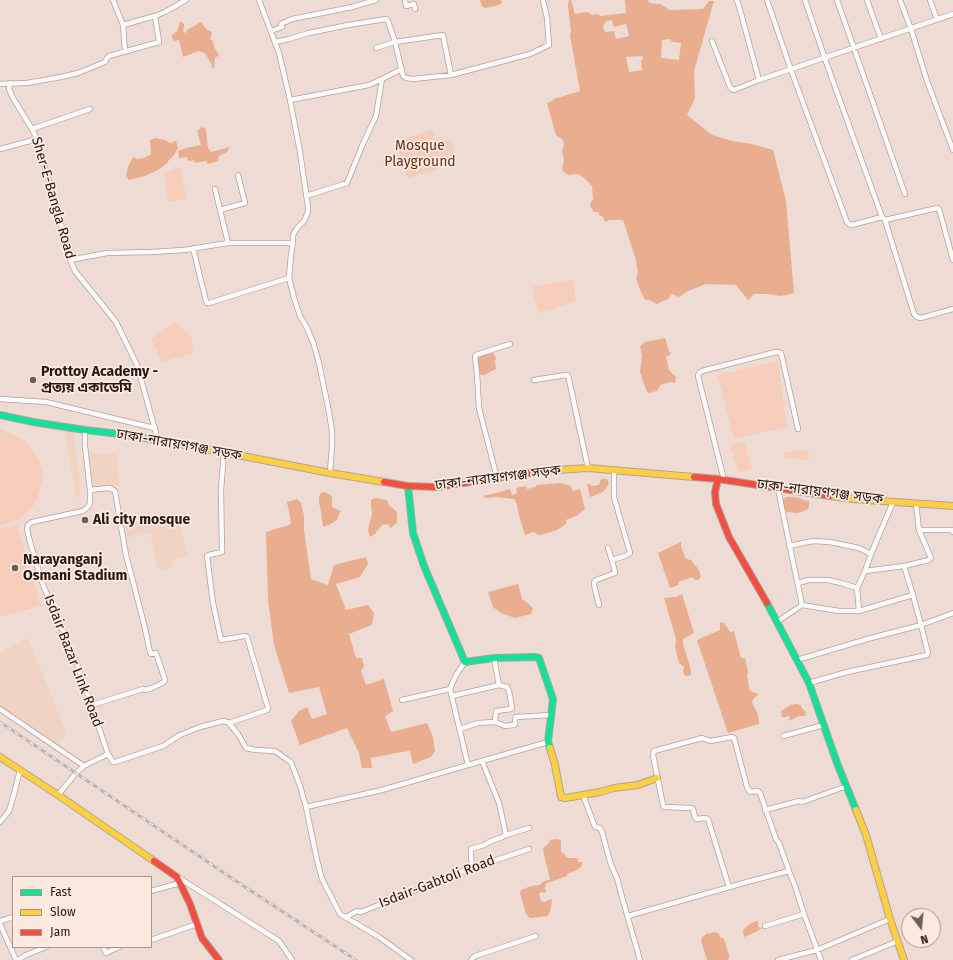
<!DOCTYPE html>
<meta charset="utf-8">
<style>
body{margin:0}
#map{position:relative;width:953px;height:960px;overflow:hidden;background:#eedcd4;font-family:"Fira Sans",sans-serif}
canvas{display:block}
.legend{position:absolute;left:12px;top:876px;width:140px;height:72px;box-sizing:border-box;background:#fce9df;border:1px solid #a6968e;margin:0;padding:5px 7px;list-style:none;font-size:12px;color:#241914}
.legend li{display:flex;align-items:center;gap:8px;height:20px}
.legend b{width:20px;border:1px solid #a6968e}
.north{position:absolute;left:901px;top:908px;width:40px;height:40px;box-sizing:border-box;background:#fce9df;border:1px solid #a6968e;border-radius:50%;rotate:164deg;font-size:11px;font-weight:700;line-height:16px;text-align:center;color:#241914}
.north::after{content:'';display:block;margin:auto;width:14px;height:18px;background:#6b5d57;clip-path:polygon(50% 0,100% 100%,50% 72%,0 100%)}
</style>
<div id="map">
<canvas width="953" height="960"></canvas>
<ul class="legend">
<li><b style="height:5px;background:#16e098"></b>Fast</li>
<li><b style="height:5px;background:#ffcf43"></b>Slow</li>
<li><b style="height:5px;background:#f24e42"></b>Jam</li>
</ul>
<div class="north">N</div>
</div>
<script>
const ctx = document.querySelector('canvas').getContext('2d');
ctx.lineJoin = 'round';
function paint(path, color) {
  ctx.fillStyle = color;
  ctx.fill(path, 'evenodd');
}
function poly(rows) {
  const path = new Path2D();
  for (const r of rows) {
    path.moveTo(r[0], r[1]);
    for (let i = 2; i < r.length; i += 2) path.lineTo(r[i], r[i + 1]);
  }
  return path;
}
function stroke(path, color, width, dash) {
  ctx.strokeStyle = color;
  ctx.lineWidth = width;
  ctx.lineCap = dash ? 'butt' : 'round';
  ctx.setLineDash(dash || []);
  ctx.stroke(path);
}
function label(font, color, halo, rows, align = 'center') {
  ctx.font = font + ' "Fira Sans","Noto Sans Bengali",sans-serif';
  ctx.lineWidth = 3.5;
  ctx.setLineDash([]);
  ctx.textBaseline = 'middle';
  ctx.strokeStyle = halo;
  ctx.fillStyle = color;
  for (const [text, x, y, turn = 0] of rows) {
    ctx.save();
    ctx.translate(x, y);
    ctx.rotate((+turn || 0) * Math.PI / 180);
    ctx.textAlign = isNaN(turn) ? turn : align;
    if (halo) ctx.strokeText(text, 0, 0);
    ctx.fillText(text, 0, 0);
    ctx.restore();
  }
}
paint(poly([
 [64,428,74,429,75,448,81,486,80,495,76,499],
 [87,453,118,453,119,485,93,486],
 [178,514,187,556,172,560,173,568,158,570,150,533,127,538,125,525],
 [28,638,67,734,58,745,0,705,0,652]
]), '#f0d3c5');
paint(poly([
 [432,130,435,139,453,141,454,160,434,171,407,178,396,141],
 [180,167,187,200,168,201,164,173],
 [573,279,576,302,538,313,532,287],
 [175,322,191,336,194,353,162,362,151,339],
 [778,361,787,427,734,439,718,375],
 [0,429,26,441,38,458,43,477,38,498,31,509,20,519,3,525,0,525],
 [744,441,752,469,738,473,730,445],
 [808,450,809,460,784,458,784,452],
 [17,525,41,606,0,617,0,529]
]), '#f5cdba');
paint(poly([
 [480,0,501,0,502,2,501,4,495,6,485,8,482,6],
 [569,0,571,0,575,14,587,12,592,15,598,14,601,16,626,13,625,0,648,0,649,3,661,4,669,10,703,9,709,1,714,1,694,71,695,98,687,115,712,135,732,141,752,144,773,150,786,201,794,293,787,295,780,296,768,294,754,294,748,300,736,285,706,284,688,291,679,297,672,294,668,299,657,304,650,300,645,300,640,290,636,278,638,272,636,260,623,220,609,220,605,222,603,217,599,215,599,212,594,212,591,208,590,203,593,200,592,186,584,178,579,174,568,175,562,170,564,160,562,150,564,145,563,140,556,135,555,132,547,103,552,101,554,99,580,91,570,35,571,32,568,5],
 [612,20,614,27,626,24,629,36,616,39,614,31,605,32,603,27,606,21],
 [670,39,672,42,681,43,679,60,661,58,662,40],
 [642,56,643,59,641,60,642,70,629,72,626,57],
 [180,21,184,24,184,26,183,30,184,33,186,32,187,30,201,22,206,29,212,32,210,39,213,41,214,47,219,55,215,58,214,68,212,68,212,65,205,53,199,51,183,57,179,40,174,41,172,37,172,35,174,34,174,33,177,32],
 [202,127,206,129,208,148,211,152,230,147,227,152,219,156,218,161,208,164,206,161,195,163,193,160,188,161,187,157,179,158,178,151,186,148,201,145,197,131],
 [155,138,165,140,170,143,176,141,178,148,174,155,169,160,167,163,158,170,145,176,129,180,126,175,128,167,133,157,137,159,144,158,151,154,150,140],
 [665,338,666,340,668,349,671,354,666,357,669,370,676,377,675,383,671,382,660,385,657,391,648,393,646,390,640,372,642,356,640,346,645,342],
 [493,353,496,358,495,362,496,369,484,375,481,375,478,370,478,356],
 [601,479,607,479,609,483,607,487,603,492,590,497,587,484,590,484,592,486,599,485],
 [561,483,571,486,573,491,580,489,585,509,578,515,566,520,566,524,557,530,544,534,539,535,533,532,525,535,518,512,517,504,514,499,497,497,486,498,483,496,496,493,510,489,512,495,517,493,516,488,526,486,527,489,536,487,536,485],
 [322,492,327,493,332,496,332,507,341,511,339,514,337,520,331,524,323,527,321,512,319,502,319,496],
 [786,497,792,497,800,498,803,500,809,501,809,505,808,509,804,511,797,513,787,512,783,508,781,503,783,499],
 [375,498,387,500,389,505,397,512,397,522,391,528,388,524,382,525,375,534,370,537,368,530,372,514,371,505,371,500],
 [297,499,301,503,304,515,304,530,311,579,328,585,334,565,366,557,368,564,360,577,336,584,346,610,368,605,374,613,372,625,349,634,356,658,362,658,364,666,361,671,366,685,384,679,393,711,385,716,391,732,427,723,433,737,435,751,431,757,413,764,410,751,396,753,371,758,372,768,362,768,359,753,347,728,300,745,291,721,299,711,307,707,312,719,327,714,319,687,289,693,274,645,268,600,266,532,289,525,291,523,287,502],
 [681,542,681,547,685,557,686,559,691,560,699,570,701,577,698,580,695,580,693,577,678,582,679,585,670,588,658,553],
 [518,584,522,599,530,605,533,609,531,614,515,618,501,613,493,607,488,592],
 [682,594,694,633,683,639,683,644,691,670,691,675,687,676,684,675,683,671,684,667,679,663,675,647,676,639,664,598,675,597],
 [720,622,724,623,730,632,734,631,741,658,745,658,748,672,747,676,750,691,759,694,754,698,752,702,758,715,759,724,728,733,697,640,720,630],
 [796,704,801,705,801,707,806,712,805,716,799,716,789,721,790,716,788,716,785,717,782,717,781,711,790,705],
 [555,839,561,840,561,851,568,858,576,858,578,859,578,862,582,862,582,866,575,871,569,873,567,874,567,876,547,883,545,887,546,892,545,893,543,892,539,893,541,901,544,902,552,899,551,908,548,916,540,917,530,918,526,914,520,893,521,890,531,886,540,885,541,883,550,879,543,850,545,846,549,843,550,840],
 [756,921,758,922,758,927,762,928,756,932,744,937,743,930,750,924],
 [714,932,718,933,720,937,724,939,729,955,729,959,727,960,707,960,701,941,702,937,708,933,709,934]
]), '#e8ae8f');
const street = poly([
 [113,0,123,25,125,51],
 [259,0,279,53,290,100,300,152,308,207,308,212,304,221,297,228,293,235,293,243,291,254,289,278,294,298,300,316,307,328,313,342,319,363,329,412,332,432,332,445,330,473],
 [405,0,406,6,414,4,415,9],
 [737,0,742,17,759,80],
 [767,0,791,70,847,222,849,224,852,225,882,217,885,220,914,314,917,317,921,318,953,309],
 [805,0,825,59,882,217],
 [837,0,905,194],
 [867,0,881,39],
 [900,0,911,29,927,81,953,150],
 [930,0,937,19],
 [123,25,155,16],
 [271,31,282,27,281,24,292,19,352,7,376,0],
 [712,41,730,87,732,89,734,90,759,80,953,14],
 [275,42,289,39,309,33,348,25,386,19,388,21,395,42,443,35,451,75],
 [376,48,395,42,403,76,406,78,413,79,451,75,530,54,549,45,547,18,543,0],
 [10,83,9,89,13,98,32,129,37,139,61,224,70,260,75,271,116,322,137,365,158,440],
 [0,84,27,83,61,77,78,73,105,62,107,58,109,56,159,42,155,16,165,12,186,0],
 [290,100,369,85,382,79,402,69],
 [32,129,90,109],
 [0,149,37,139],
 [215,189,228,243],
 [306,196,347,183,362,146,376,116,382,79],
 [220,210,245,203,238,175],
 [885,220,937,208,939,209,953,260],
 [193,248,206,301,207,303,209,303,289,278],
 [70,260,107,253,151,252,184,250,228,243,293,243],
 [534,380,566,375,568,375,588,468],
 [0,399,46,402,154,428],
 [224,452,221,490,222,552,209,555,207,556,213,603,221,640,245,636,247,637,268,708,267,710,229,723],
 [497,478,479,408,477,373,475,357,476,355,510,344],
 [724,480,698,376,699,373,702,371,772,353,776,352,781,353,782,357,798,429],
 [90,490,108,488,112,489,115,491,126,555,144,624,150,652,151,654,156,653,165,680,164,682,152,688,145,690,143,689,92,705],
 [893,502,871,554,865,571,904,566],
 [919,530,952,530,953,532],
 [789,546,813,541,830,542,859,548,871,554],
 [608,548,612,560],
 [798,583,809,580,828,580,841,583,857,588],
 [599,605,594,585,594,582,596,580,615,573,615,572,612,560,625,556,630,553,614,497,614,470],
 [802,605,839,611,859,611,913,595],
 [859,611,857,588,865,571],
 [777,622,802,605,778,489],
 [494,658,499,685,507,687,509,691,512,708,511,709,496,711,495,722],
 [797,660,871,638,921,625,913,595,904,566,929,560,931,558,919,530,916,503],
 [465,662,456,675,450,689,468,765,548,742],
 [809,683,847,672,927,655,928,653,921,625,953,613],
 [452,696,499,685],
 [402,700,450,689],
 [0,709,84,766],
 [460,729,478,723,495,722,505,726,514,725,515,724,515,718,516,717,551,715],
 [783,736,824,725],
 [108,754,113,762,115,762,163,746,180,735,200,727,223,721,227,722,229,723,238,734,246,748,255,750,275,751,289,761,291,762,300,786,306,807,382,790,468,765],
 [482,761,499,803,506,835],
 [58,795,76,773,84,766,108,754,77,664,43,585,30,542,27,529,28,525,32,522,83,511,88,507,90,503,90,490,85,446,85,430],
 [583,795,595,827,600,828,602,832,611,865,617,878,622,897,640,960],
 [306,807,317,860,322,879,340,914,379,937,411,960],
 [765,810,799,801,802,802,847,786],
 [0,822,9,811,14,794,20,770],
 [473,868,471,858,471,849,484,845,491,841,500,838,506,835,529,828],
 [176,876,279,941,292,960],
 [729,887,708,819,706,818,696,819,695,817,693,809,691,808,664,807,663,805,653,755,654,751,702,738,710,741,732,737,734,738,747,787,750,792,758,791,760,793,776,839,779,843,789,871,795,886,804,914,821,960],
 [151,891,180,883],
 [628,916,747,882,789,871],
 [346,917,357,911,361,912,458,873,529,849],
 [0,921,13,917],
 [0,924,16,960],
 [765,926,804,914],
 [151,940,197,924],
 [103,947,106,953,119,947],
 [18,960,26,955,46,947],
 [471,960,475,956,536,936],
 [778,960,817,950,890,919],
 [852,960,898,941]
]);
const fast = poly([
 [0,415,33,422,85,430,120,434,181,444],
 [408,486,413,533,424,566,465,662,494,658,534,657,539,658,553,699,548,742,550,748],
 [767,603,809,683,837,763,856,810]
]);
const slow = poly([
 [181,444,330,473,384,482],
 [529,473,542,471,588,468,694,477],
 [830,496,853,499,953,506],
 [550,748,555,765,561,797,565,798,600,792,614,788,638,785,657,778],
 [0,757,58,795,154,861],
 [856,810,866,835,890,919,904,960]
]);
const jam = poly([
 [694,477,718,479,830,496],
 [718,479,715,492,716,504,729,537,767,603],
 [384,482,408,486,437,487,529,473],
 [154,861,177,877,190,904,202,938,219,960]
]);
stroke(street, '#b0a39c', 6);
stroke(fast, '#b0a39c', 8);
stroke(slow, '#b0a39c', 8);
stroke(jam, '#b0a39c', 8);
stroke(street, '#fcfaf9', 4.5);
stroke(fast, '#16e098', 6);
stroke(slow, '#ffcf43', 6);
stroke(jam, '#f24e42', 6);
const rail = poly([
 [0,722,233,879,356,960]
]);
stroke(rail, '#b8b5b3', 3);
stroke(rail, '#fce9df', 1.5, [4.5]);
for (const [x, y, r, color] of [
 [33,380,4,"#6b5d57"],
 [85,520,4,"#6b5d57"],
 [15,568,4,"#6b5d57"]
]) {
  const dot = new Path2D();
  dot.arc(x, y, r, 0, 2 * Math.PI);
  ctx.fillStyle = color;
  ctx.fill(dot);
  stroke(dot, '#fce9df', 1.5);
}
label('14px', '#633216', '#fce9df', [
 ["Mosque",420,146],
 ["Playground",420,162]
]);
label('14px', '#241914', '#fce9df', [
 ["Sher-E-Bangla Road",53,198,74],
 ["ঢাকা-নারায়ণগঞ্জ সড়ক",179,445,10],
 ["ঢাকা-নারায়ণগঞ্জ সড়ক",498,478,-7],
 ["ঢাকা-নারায়ণগঞ্জ সড়ক",820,492,7],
 ["Isdair Bazar Link Road",73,661,69],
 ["Isdair-Gabtoli Road",437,882,-21]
]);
label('bold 14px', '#241914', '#fce9df', [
 ["Prottoy Academy -",41,372],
 ["প্রত্যয় একাডেমি",41,388],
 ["Ali city mosque",93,520],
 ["Narayanganj",23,560],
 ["Osmani Stadium",23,576]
], 'left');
</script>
